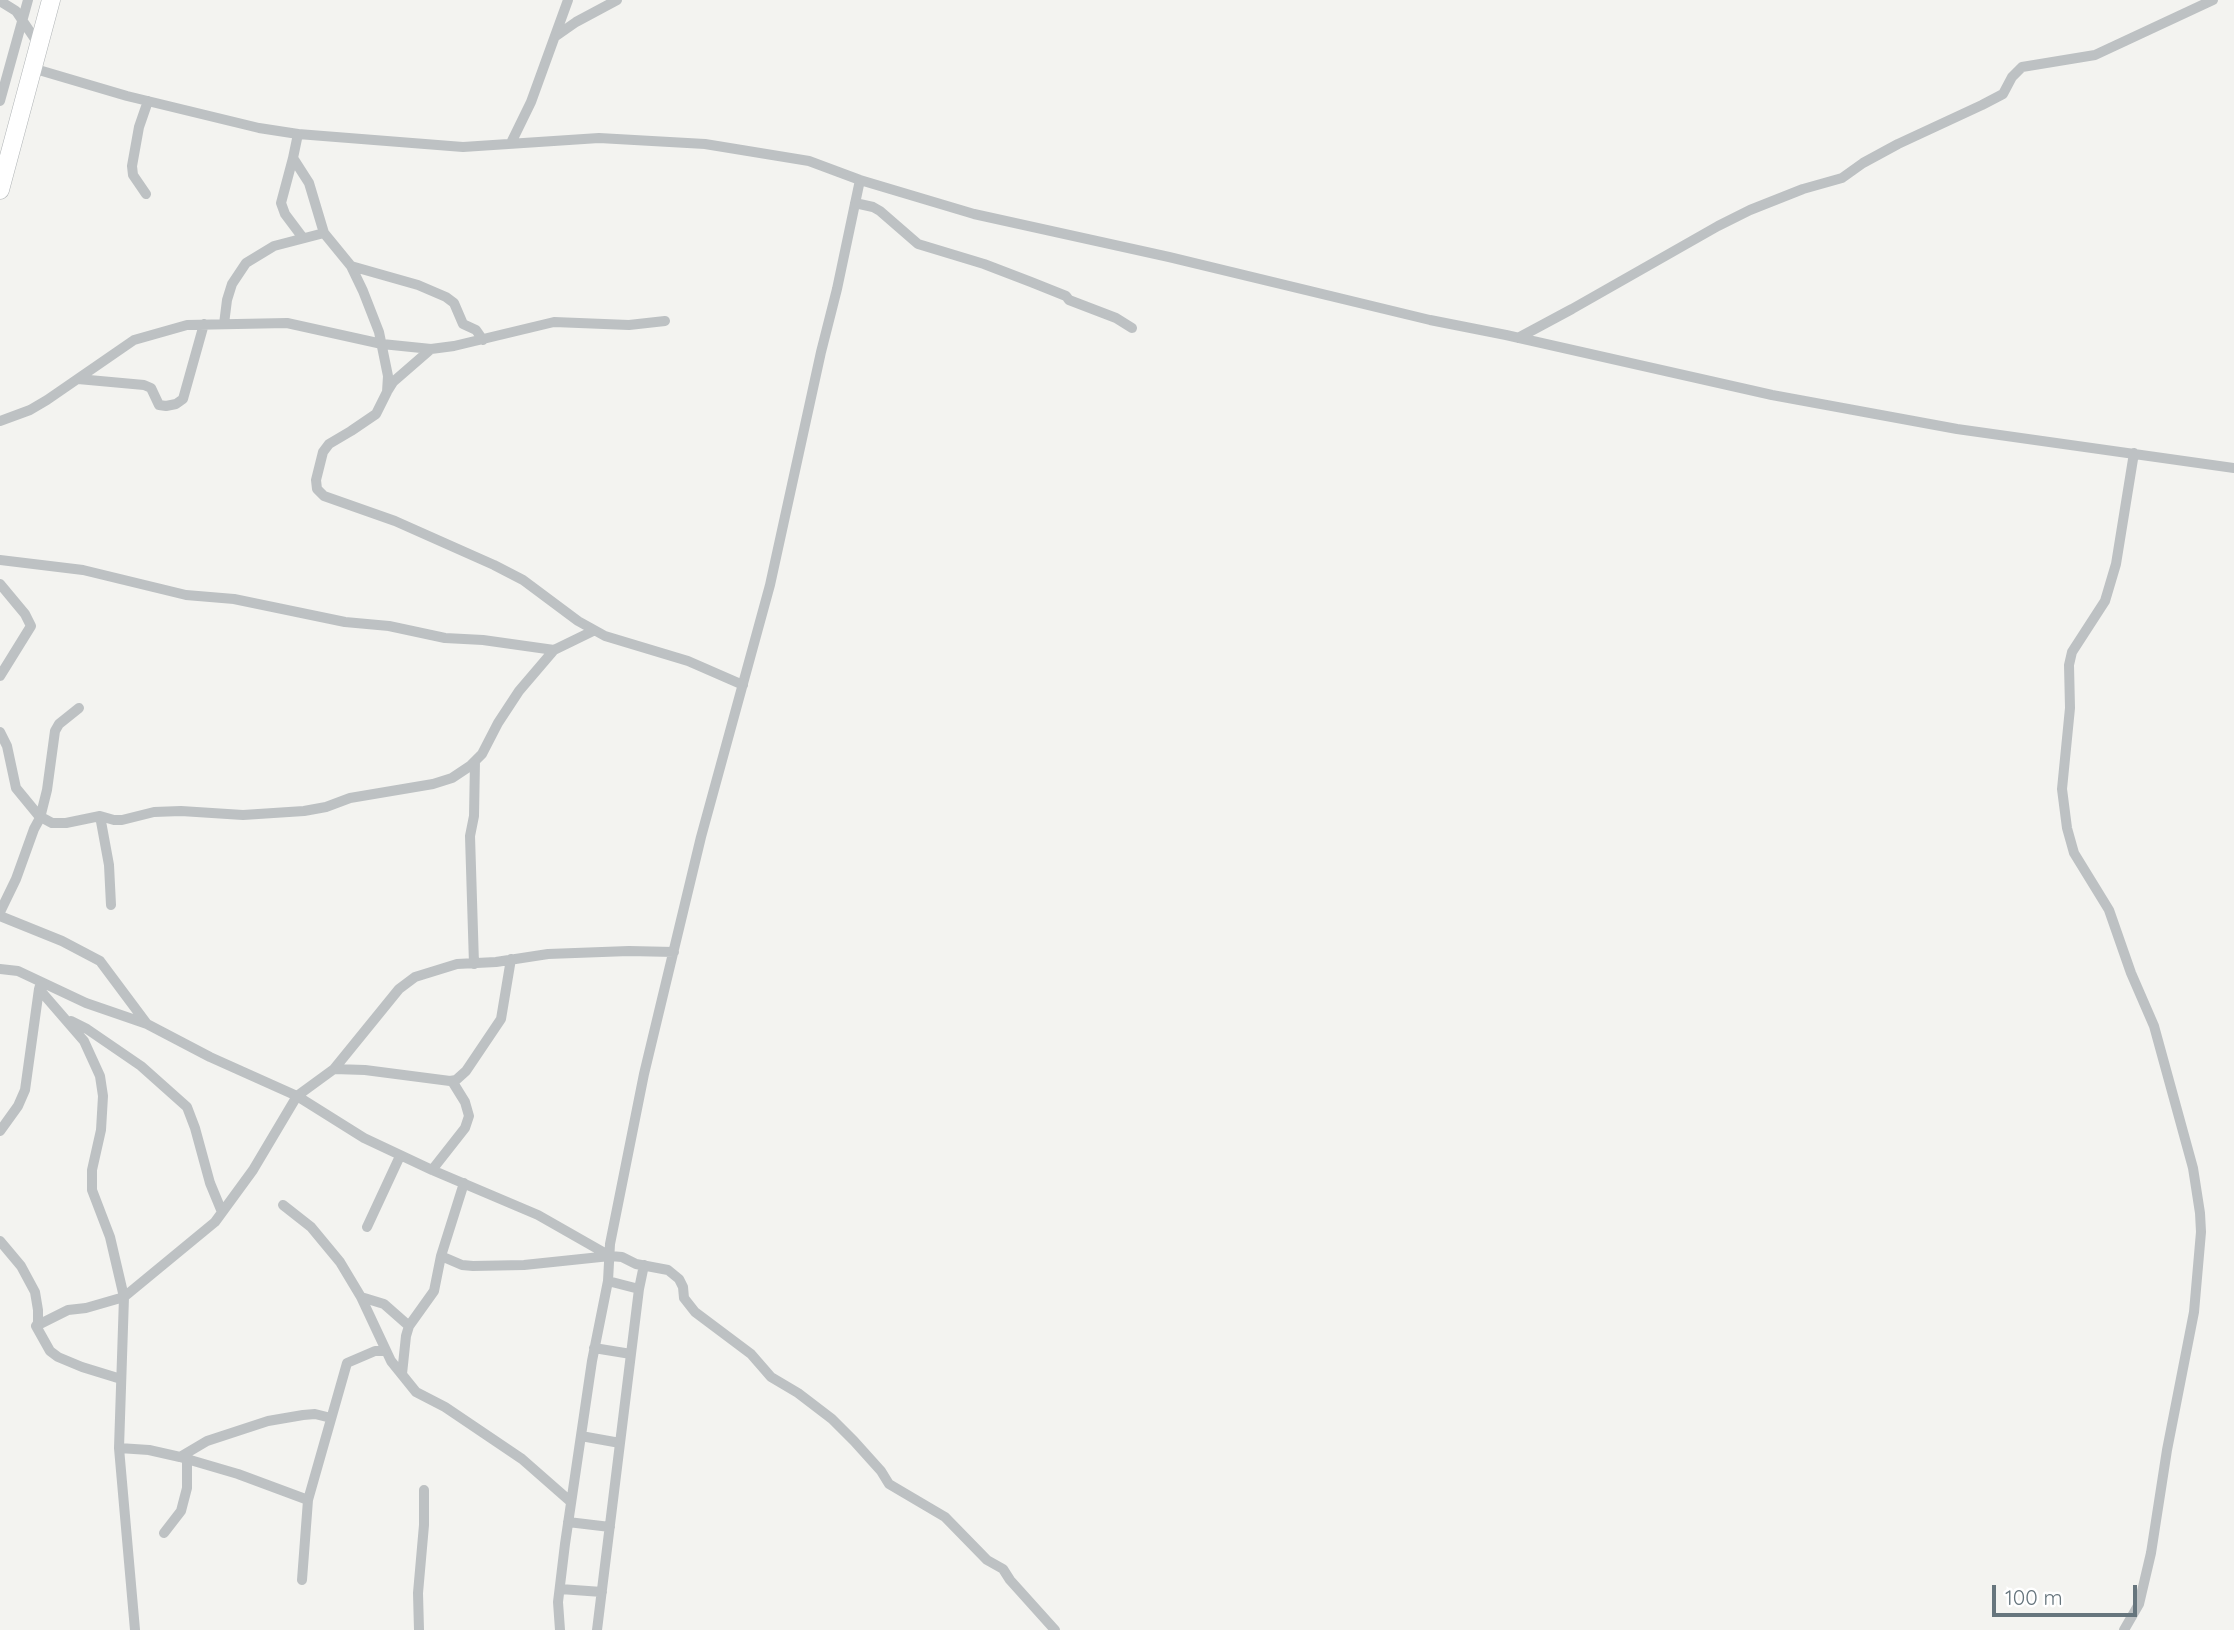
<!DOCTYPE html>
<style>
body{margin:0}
#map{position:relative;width:2234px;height:1630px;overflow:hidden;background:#f3f3f0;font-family:Quicksand,sans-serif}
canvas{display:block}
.scale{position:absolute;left:1992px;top:1585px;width:145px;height:32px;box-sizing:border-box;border:4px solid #66757d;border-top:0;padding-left:9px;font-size:21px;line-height:24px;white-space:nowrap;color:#66757d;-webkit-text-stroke:5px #fff;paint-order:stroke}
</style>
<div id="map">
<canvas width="2234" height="1630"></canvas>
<div class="scale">100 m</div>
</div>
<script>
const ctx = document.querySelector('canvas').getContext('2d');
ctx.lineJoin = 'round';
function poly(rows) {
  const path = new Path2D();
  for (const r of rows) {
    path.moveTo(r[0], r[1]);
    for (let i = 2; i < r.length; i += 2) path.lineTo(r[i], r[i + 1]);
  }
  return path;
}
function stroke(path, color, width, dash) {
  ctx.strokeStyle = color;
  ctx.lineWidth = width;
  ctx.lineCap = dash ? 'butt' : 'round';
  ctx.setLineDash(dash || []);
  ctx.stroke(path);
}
const trunk = poly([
 [0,190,51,0]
]);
stroke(trunk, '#b0b4b6', 19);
stroke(poly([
 [0,1,16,11,39,45],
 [556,36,576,22,617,0],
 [32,68,127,96,259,128,298,134,463,147,599,138,705,144,809,161,860,180,974,214,1169,257,1430,320,1506,335,1772,395,1957,429,2234,468],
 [0,101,28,0],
 [298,134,293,158,309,183,324,233,351,266,363,291,379,332,388,376,387,392,376,414,351,431,329,444,323,452,316,480,317,489,324,496,395,521,494,565,523,580,578,621,605,636,688,661,743,685],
 [511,143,531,102,568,0],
 [293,158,281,203,285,214,303,238],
 [146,194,133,175,132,166,139,127,148,101],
 [855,203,873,207,880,211,918,244,984,264,1031,282,1066,296,1069,300,1116,318,1132,328],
 [351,266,418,285,446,297,454,303,463,324,476,330,483,340],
 [224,324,227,300,232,284,246,263,274,246,324,233],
 [1518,338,1572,309,1718,226,1750,210,1803,189,1842,178,1863,163,1898,144,1982,105,2003,94,2012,77,2022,67,2095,55,2213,0],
 [78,379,144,385,151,388,159,405,166,406,176,404,183,399,204,324],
 [388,390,393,382,431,349],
 [0,421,30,410,47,400,134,340,187,325,287,323,382,344,431,349,454,346,554,322,629,325,665,321],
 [0,560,83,570,186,595,234,599,345,622,389,626,445,638,483,640,554,650],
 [0,584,25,614,31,626,0,676],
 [0,732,7,746,16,788,39,816,52,823,66,823,100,816,114,820,122,820,154,812,181,811,243,815,304,811,326,807,350,798,433,784,452,778,470,766,482,754,498,723,519,691,554,650,593,631],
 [100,816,109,865,111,905],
 [0,912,16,879,34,829,40,818,47,790,55,731,59,724,79,708],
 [0,916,62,941,100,961,147,1024],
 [474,964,470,836,474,816,475,761],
 [0,969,18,971,86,1003,147,1024,210,1057,297,1096,364,1138,432,1170,538,1215,610,1256,622,1257,636,1264,668,1270,679,1279,683,1287,684,1298,695,1312,751,1354,771,1377,798,1393,832,1419,854,1441,881,1471,889,1484,945,1517,987,1560,1003,1569,1010,1580,1055,1630],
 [41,982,39,989,84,1041,100,1076,103,1096,101,1130,92,1170,92,1190,110,1237,124,1297,119,1448,135,1630],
 [71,1021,87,1029,141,1066,187,1107,195,1128,210,1183,222,1212],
 [334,1069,365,1070,450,1081,456,1080,466,1071,501,1019,511,959],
 [0,1131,18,1106,25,1090,39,989],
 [432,1170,465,1128,469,1116,465,1102,452,1081],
 [283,1205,311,1227,340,1262,361,1297,391,1361,416,1392,445,1407,522,1459,571,1502],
 [367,1227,400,1156],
 [0,1241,21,1266,35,1292,38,1310,38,1323,36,1326,50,1351,58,1357,82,1367,121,1379],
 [441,1256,462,1265,473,1266,524,1265,610,1256],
 [608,1281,639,1289],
 [361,1297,384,1304,409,1326],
 [36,1326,68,1310,86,1308,124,1297,215,1222,253,1170,297,1096,334,1069,399,989,415,977,457,964,496,962,548,954,629,951,674,952],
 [594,1348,631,1354],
 [402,1374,406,1336,409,1326,434,1291,441,1256,464,1183],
 [581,1436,620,1443],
 [119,1448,149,1450,180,1457,238,1474,308,1500],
 [180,1457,207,1441,268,1421,303,1415,315,1414,331,1418],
 [568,1522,610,1527],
 [164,1533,181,1511,187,1488,187,1460],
 [302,1580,308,1500,347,1363,375,1351,385,1351],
 [560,1589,602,1592],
 [419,1630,418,1593,424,1525,424,1490],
 [560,1630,558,1602,565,1544,592,1361,608,1281,610,1244,644,1074,701,837,770,585,821,352,837,289,860,180],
 [597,1630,639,1289,644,1265],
 [2124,1630,2139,1604,2151,1553,2167,1450,2194,1312,2201,1232,2200,1213,2193,1168,2154,1026,2131,973,2109,910,2074,853,2067,828,2062,789,2070,708,2069,665,2072,652,2105,601,2116,564,2134,453]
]), '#bdc1c3', 10);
stroke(trunk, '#fff', 18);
</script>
